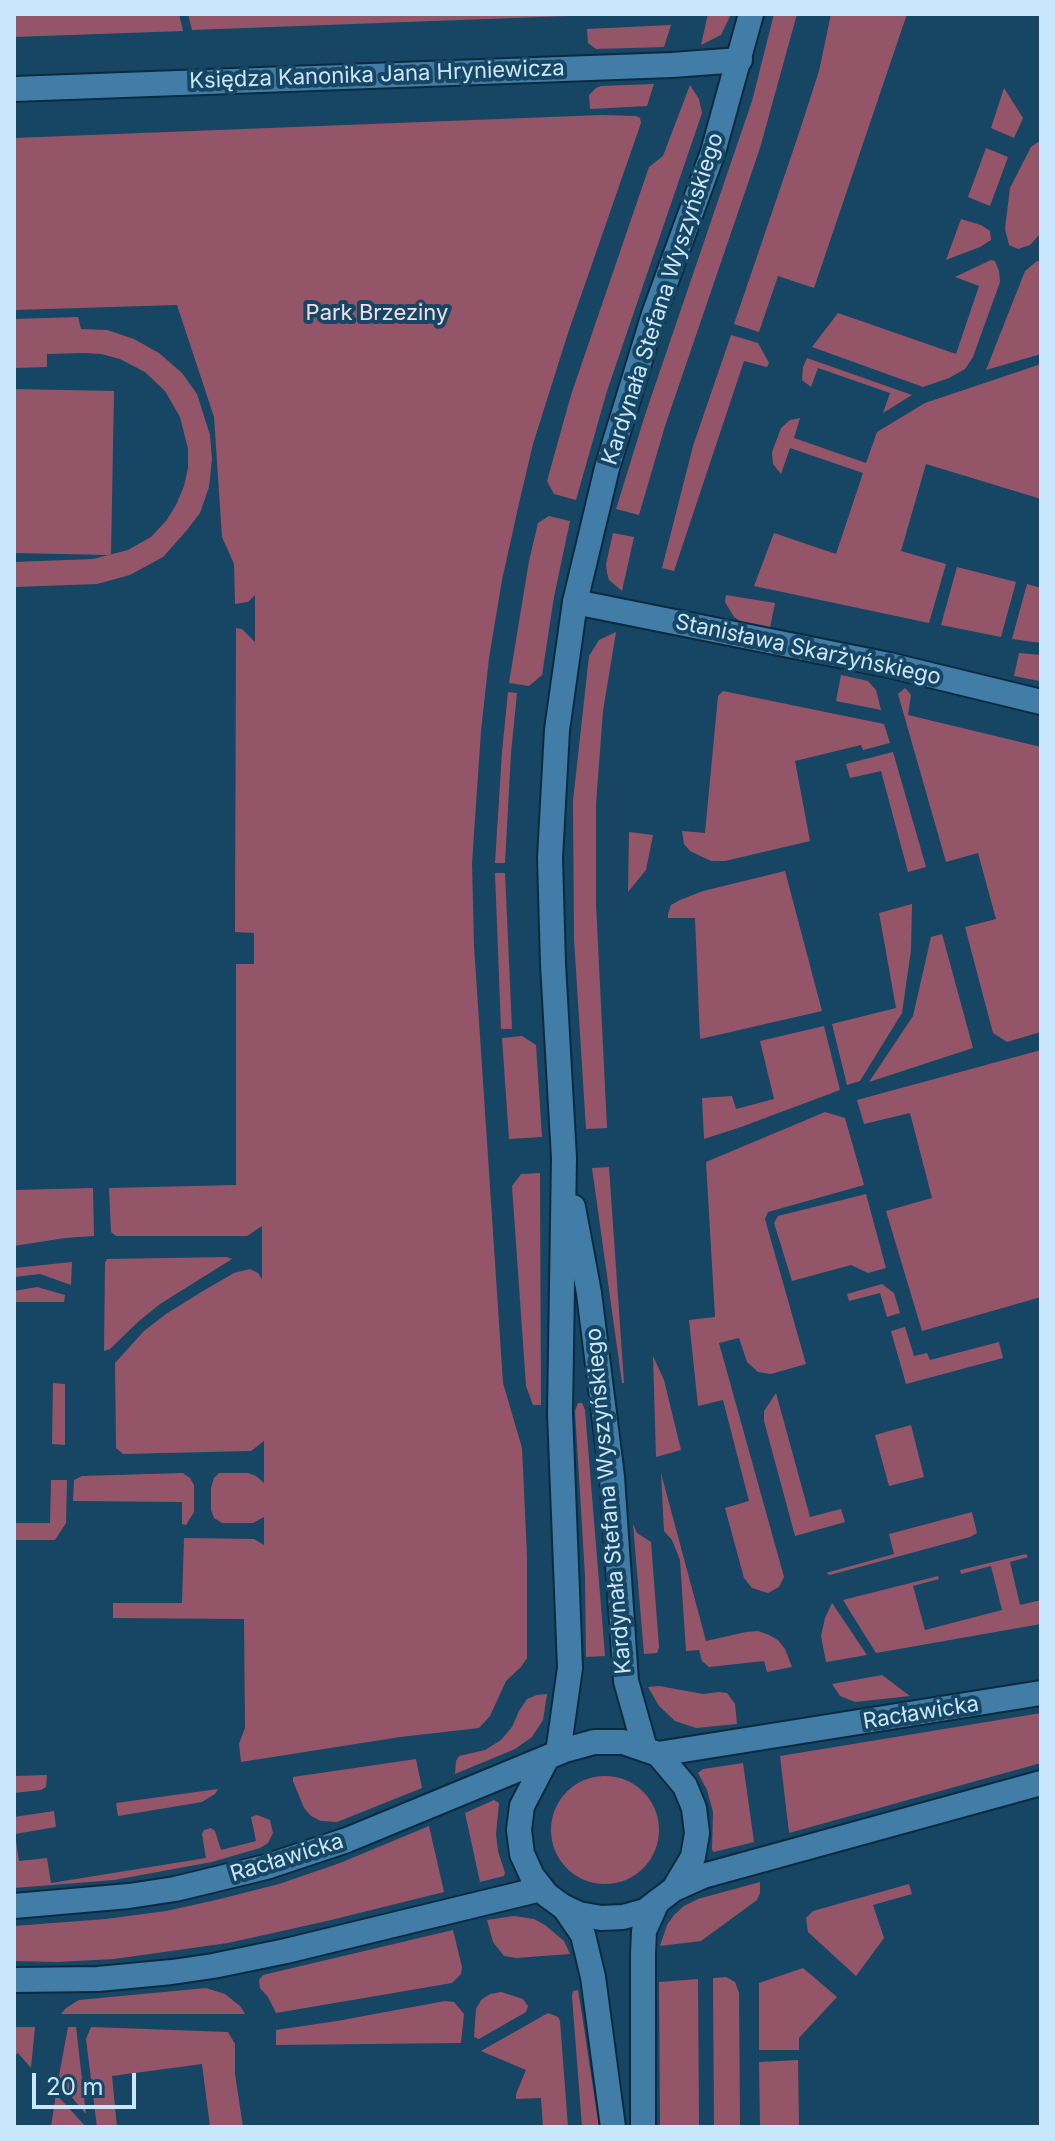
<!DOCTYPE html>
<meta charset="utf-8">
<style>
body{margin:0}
#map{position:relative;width:1055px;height:2141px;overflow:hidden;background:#164663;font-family:Inter,sans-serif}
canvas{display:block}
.frame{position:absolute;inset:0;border:16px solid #c8e6fc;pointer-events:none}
.scale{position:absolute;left:32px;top:2073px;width:104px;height:36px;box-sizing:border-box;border:4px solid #c8e6fc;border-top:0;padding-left:10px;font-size:24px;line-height:28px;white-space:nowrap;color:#c8e6fc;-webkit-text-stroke:6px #164663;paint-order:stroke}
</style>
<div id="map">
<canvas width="1055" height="2141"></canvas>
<div class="frame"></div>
<div class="scale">20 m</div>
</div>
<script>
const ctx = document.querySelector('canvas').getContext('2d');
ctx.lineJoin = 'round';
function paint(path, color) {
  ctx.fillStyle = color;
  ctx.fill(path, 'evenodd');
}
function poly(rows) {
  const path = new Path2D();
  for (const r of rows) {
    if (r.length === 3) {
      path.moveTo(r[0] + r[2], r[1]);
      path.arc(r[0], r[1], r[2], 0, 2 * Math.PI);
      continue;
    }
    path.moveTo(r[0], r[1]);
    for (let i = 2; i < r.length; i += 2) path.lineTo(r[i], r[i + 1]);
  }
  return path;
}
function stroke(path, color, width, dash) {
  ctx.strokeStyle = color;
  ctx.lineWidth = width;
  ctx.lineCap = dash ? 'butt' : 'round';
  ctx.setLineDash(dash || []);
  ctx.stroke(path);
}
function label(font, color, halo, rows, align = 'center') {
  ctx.font = font + ' Inter,sans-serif';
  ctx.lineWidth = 8;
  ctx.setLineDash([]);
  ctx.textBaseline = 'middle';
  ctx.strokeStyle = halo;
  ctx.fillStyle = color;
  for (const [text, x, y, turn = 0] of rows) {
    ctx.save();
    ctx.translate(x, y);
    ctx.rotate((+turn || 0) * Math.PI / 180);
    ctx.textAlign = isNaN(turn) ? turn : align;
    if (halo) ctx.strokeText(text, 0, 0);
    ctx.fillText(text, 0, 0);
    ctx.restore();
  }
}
paint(poly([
 [14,14,179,14,183,31,14,37],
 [188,14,621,14,192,30],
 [708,14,731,14,721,35,701,45],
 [774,14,797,14,760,148,665,426,639,515,616,509,646,412,752,101],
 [831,14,907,14,814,288,778,276,759,332,734,324,798,136,819,71],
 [671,25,664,47,596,49,588,43,587,29],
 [654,84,647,106,590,109,589,95,596,88,601,86],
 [690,85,699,99,702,113,607,391,576,500,554,494,547,481,571,395,649,167,663,156],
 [1004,88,1023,118,1014,138,991,128],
 [601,115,636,116,640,118,641,123,568,333,533,444,520,499,502,580,489,658,481,731,472,863,474,946,503,1383,522,1448,527,1556,527,1658,521,1667,506,1681,490,1716,479,1728,400,1737,241,1762,239,1744,245,1728,244,1619,113,1618,113,1603,182,1603,184,1538,254,1539,264,1545,264,1517,253,1523,222,1523,214,1518,211,1510,211,1488,214,1478,219,1473,248,1473,256,1476,264,1483,264,1441,251,1451,123,1454,116,1448,115,1363,144,1331,166,1314,203,1291,234,1273,250,1269,258,1273,262,1279,262,1226,247,1236,116,1236,111,1232,109,1188,236,1185,236,964,254,964,254,933,235,932,236,628,242,629,255,642,255,595,248,602,235,604,234,564,222,537,214,417,177,305,14,310,14,138],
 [1041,140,1041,233,1030,245,1018,249,1009,245,1005,229,1010,188,1031,147],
 [986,148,1008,157,990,206,968,197],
 [961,219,981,225,990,231,991,240,980,247,946,260],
 [991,260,995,261,999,271,1000,282,973,357,965,369,949,378,923,387,812,347,838,313,956,354,979,286,955,277],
 [1037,261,1041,262,1041,354,986,370,1025,271],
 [78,317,81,329,107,330,134,339,159,353,182,373,197,394,210,435,212,459,209,487,200,513,187,530,163,557,130,575,97,584,14,587,14,562,93,559,128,550,151,537,166,521,176,505,184,486,188,468,188,449,180,417,165,391,145,372,120,359,101,354,84,353,47,354,47,367,14,368,14,319],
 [731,335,758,343,769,363,767,367,744,361,674,571,662,568,693,446],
 [807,358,912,395,883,413,890,393,818,368,811,387,802,380,803,367],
 [1041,364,1041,499,926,464,901,551,946,564,929,623,754,586,774,533,836,554,863,473,790,448,781,474,773,464,772,452,781,428,790,420,800,418,794,438,866,463,877,432,925,403],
 [14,389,114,391,111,555,14,553],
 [549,516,570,521,554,597,542,675,529,686,509,683,529,561,538,523],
 [613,533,634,537,622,591,609,580,607,573,606,564],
 [957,567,1016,582,1001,637,941,625],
 [1027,584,1041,588,1041,643,1012,639],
 [726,595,775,603,770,628,742,622,734,617,725,602],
 [616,632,603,711,596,804,596,904,607,1128,586,1129,574,939,573,801,589,656,599,640],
 [1019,653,1041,655,1039,681,1014,676],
 [841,675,868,681,876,690,881,710,836,701],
 [905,688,911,695,908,715,1041,747,1041,1032,1007,1042,993,1033,965,927,996,919,978,853,946,862,898,694],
 [723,691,884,724,890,743,863,750,861,745,795,761,810,841,725,861,711,861,690,851,684,844,682,831,705,833,718,696],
 [508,692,517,693,511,753,505,863,495,863,502,752],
 [893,752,926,867,908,872,881,771,850,778,846,764],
 [629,832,653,835,646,870,628,892],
 [785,871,822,1011,700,1039,695,918,668,918,668,914,671,905,680,900,703,891],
 [495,873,505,873,512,1029,501,1029],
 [912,904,911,950,902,1013,860,1081,847,1085,832,1024,896,1008,879,913],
 [942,934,973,1048,869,1082,913,1016,931,937],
 [824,1026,840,1090,741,1127,704,1139,702,1098,732,1096,736,1109,774,1099,760,1041],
 [522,1036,536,1045,542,1137,509,1139,502,1038],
 [1041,1050,1041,1297,922,1331,886,1211,932,1198,910,1113,864,1124,857,1100],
 [825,1112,845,1118,864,1185,768,1212,765,1219,806,1364,771,1374,758,1372,747,1362,739,1338,719,1343,784,1577,779,1587,768,1593,752,1588,744,1578,725,1508,749,1501,723,1400,698,1406,689,1320,715,1317,706,1162],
 [609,1167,624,1383,622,1383,592,1168],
 [540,1173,541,1405,533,1405,526,1386,512,1186,521,1174],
 [93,1188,94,1236,65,1238,14,1246,14,1190],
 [866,1194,886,1268,868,1273,851,1265,792,1281,774,1223,778,1216],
 [227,1257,232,1259,160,1304,139,1321,110,1349,104,1351,105,1263,107,1259],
 [72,1262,71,1285,40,1274,14,1277,14,1268],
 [882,1284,894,1293,900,1313,887,1317,880,1293,849,1301,847,1294],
 [37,1287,65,1295,64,1302,14,1302,14,1291],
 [905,1327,914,1356,927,1353,930,1360,999,1342,1003,1358,906,1384,891,1331],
 [653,1356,664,1380,681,1450,656,1457],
 [53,1383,65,1384,65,1445,52,1444],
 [776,1393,810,1517,841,1509,845,1522,795,1536,764,1421,764,1411],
 [578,1403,582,1403,585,1410,605,1656,586,1657,585,1576,575,1411],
 [911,1425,924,1477,889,1486,875,1435],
 [183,1473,190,1478,194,1485,194,1512,186,1525,182,1524,182,1502,73,1501,74,1480,82,1476],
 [661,1473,706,1641,746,1632,758,1631,769,1635,778,1640,785,1649,792,1667,767,1672,764,1661,709,1667,702,1661,699,1650,686,1651,680,1560,672,1540,664,1531],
 [51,1480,67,1480,66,1523,55,1540,14,1540,14,1523,50,1523],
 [972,1512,977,1533,970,1537,830,1575,826,1573,894,1554,889,1534],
 [633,1524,637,1533,651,1542,659,1647,657,1653,644,1654],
 [1026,1554,1028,1557,1010,1562,1020,1605,1041,1600,1041,1624,876,1653,843,1600,938,1576,939,1579,913,1586,925,1630,1002,1610,991,1566,961,1574,960,1570],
 [832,1603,867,1655,826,1662,821,1636,825,1618],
 [882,1675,910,1696,855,1702,840,1696,832,1684],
 [659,1686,703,1694,719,1692,727,1693,735,1704,737,1724,696,1728,675,1721,659,1706,648,1687],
 [547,1694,543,1720,532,1737,515,1749,455,1774,456,1761,459,1756,485,1750,501,1740,512,1727,519,1711,527,1699,537,1695],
 [1041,1713,1041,1763,789,1833,780,1756],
 [416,1759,422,1788,337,1822,321,1821,311,1816,304,1808,293,1781,293,1777],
 [743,1763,754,1842,714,1852,712,1850,713,1812,707,1790,698,1773,703,1769],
 [47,1775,46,1787,41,1790,14,1793,14,1776],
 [605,1830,54],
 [218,1789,215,1794,202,1802,118,1816,116,1803],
 [494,1800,499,1803,496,1834,498,1851,505,1873,504,1876,480,1882,465,1813],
 [54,1811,56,1827,15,1834,19,1861,47,1858,51,1883,206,1858,202,1834,204,1830,211,1828,215,1831,221,1850,256,1841,251,1817,257,1815,270,1820,273,1833,268,1843,260,1848,212,1862,114,1880,14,1888,14,1817],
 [429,1826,444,1892,327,1921,228,1943,114,1959,57,1962,14,1961,14,1926,106,1919,166,1911,216,1900,279,1884,340,1863],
 [760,1882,760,1893,757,1900,701,1941,660,1946,667,1925,674,1915,684,1906,698,1899],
 [909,1884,912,1894,873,1905,884,1938,856,1976,808,1932,806,1918,813,1911],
 [514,1916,534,1919,545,1925,564,1941,570,1954,516,1958,504,1956,493,1942,487,1920],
 [453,1930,462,1967,461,1974,452,1983,276,2013,268,1997,260,1988,259,1980,263,1975],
 [803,1968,837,1997,799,2038,799,2050,759,2050,759,1983],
 [726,1977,735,1982,739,1993,740,2127,714,2127,713,1978],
 [698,1979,699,2127,660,2127,659,1982],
 [206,1988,225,1994,240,2006,245,2014,61,2014,66,2008,79,2000],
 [578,1990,581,2008,599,2127,582,2127,572,1996,573,1991],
 [501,1992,523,1999,528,2006,526,2012,479,2039,474,2037,476,2009,481,2000,490,1994],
 [445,2001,454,2002,464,2014,461,2043,276,2045,276,2030,337,2021],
 [548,2013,558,2017,560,2021,568,2127,543,2127,541,2098,516,2099,516,2094,526,2070,481,2051],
 [14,2027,35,2027,31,2068,18,2053,14,2056],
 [68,2027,76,2027,86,2114,58,2081],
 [91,2027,228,2032,235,2044,235,2074,243,2127,210,2127,202,2064,112,2076,117,2127,97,2127,86,2039],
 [798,2060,799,2127,760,2127,759,2062],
 [56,2094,86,2127,51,2127]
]), '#955569');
const minor = poly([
 [14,89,672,65,740,60],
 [575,602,889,665,1041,702],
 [564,1907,583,1935,593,1977,613,2127],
 [643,2127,643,1954,644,1931,657,1902]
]);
const tertiary = poly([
 [573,1207,589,1293,612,1477,626,1681,645,1749],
 [558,1753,570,1668,560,1413,564,1158,553,964,550,858,557,730,575,602,607,468,654,314,713,152,751,14],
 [658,1754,1041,1693],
 [674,1889,703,1876,1041,1783],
 [14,1906,129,1896,175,1889,266,1867,347,1840,565,1750,594,1742,623,1742,658,1754,685,1786,694,1808,697,1833,693,1857,674,1889,645,1911,623,1917,601,1918,579,1914,562,1906,547,1895,532,1876,522,1854,519,1830,522,1806,547,1758],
 [14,1980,98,1979,172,1972,213,1966,286,1951,541,1889]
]);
stroke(minor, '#0a2b3f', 28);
stroke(tertiary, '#0a2b3f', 28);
stroke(minor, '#417da6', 24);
stroke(tertiary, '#417da6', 24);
label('22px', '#c8e6fc', '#164663', [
 ["Księdza Kanonika Jana Hryniewicza",377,75,-2],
 ["Kardynała Stefana Wyszyńskiego",663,299,-72],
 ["Stanisława Skarżyńskiego",808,650,12],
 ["Kardynała Stefana Wyszyńskiego",609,1501,-95],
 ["Racławicka",921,1713,-9],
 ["Racławicka",287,1858,-17]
]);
label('22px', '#f3dee3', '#164663', [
 ["Park Brzeziny",377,313]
]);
</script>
